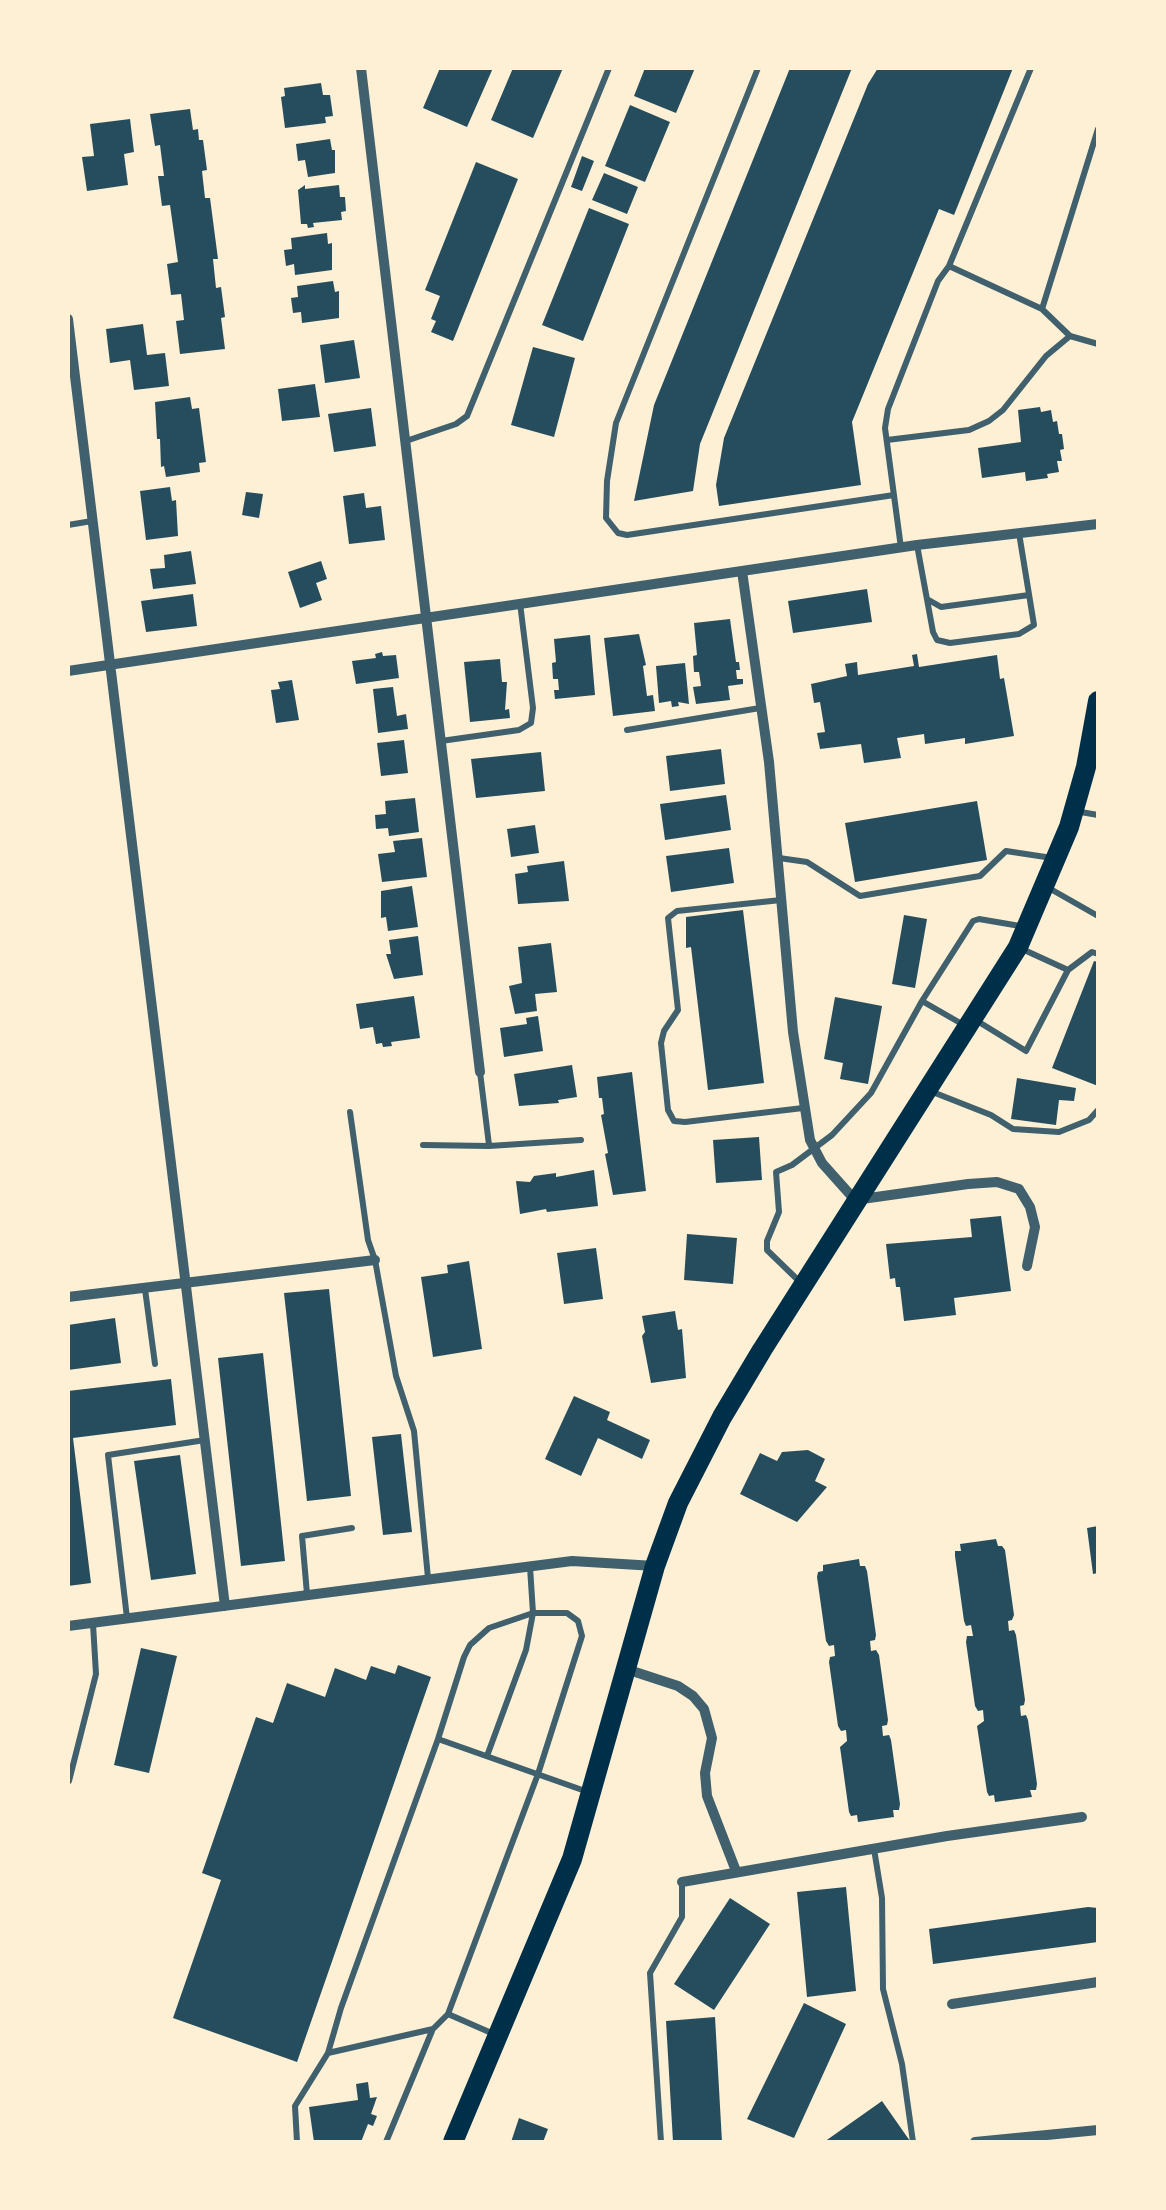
<!DOCTYPE html>
<style>
body{margin:0}
#map{position:relative;width:1166px;height:2210px;overflow:hidden;background:#fdf0d5;font-family:Spectral,serif}
canvas{display:block}
.frame{position:absolute;inset:0;border:70px solid #fdf0d5;pointer-events:none}
</style>
<div id="map">
<canvas width="1166" height="2210"></canvas>
<div class="frame"></div>
</div>
<script>
const ctx = document.querySelector('canvas').getContext('2d');
ctx.lineJoin = 'round';
function paint(path, color) {
  ctx.fillStyle = color;
  ctx.fill(path, 'evenodd');
}
function poly(rows) {
  const path = new Path2D();
  for (const r of rows) {
    path.moveTo(r[0], r[1]);
    for (let i = 2; i < r.length; i += 2) path.lineTo(r[i], r[i + 1]);
  }
  return path;
}
function stroke(path, color, width, dash) {
  ctx.strokeStyle = color;
  ctx.lineWidth = width;
  ctx.lineCap = dash ? 'butt' : 'round';
  ctx.setLineDash(dash || []);
  ctx.stroke(path);
}
paint(poly([
 [440,68,493,68,467,127,423,108],
 [513,68,563,68,533,138,491,120],
 [645,68,695,68,676,113,634,96],
 [790,68,852,68,700,444,693,491,634,501,654,405],
 [878,68,1013,68,954,215,939,209,852,422,861,485,719,506,716,485,724,438,868,84],
 [321,83,323,95,330,95,333,116,325,117,326,123,285,128,281,97,285,96,284,88],
 [630,105,670,122,645,182,605,166],
 [190,109,193,130,198,129,199,140,203,140,207,170,202,171,205,198,210,198,218,259,213,259,216,288,221,287,225,317,221,318,225,349,180,354,176,321,184,320,181,294,171,295,167,264,178,262,170,205,162,206,158,176,164,176,160,145,155,146,150,114],
 [130,119,134,152,124,154,128,185,87,191,82,157,94,156,90,124],
 [330,139,332,150,335,150,335,173,308,177,305,160,298,161,296,144],
 [582,156,594,161,582,191,571,187],
 [476,162,518,179,453,341,431,332,436,321,431,319,440,296,425,290],
 [604,173,638,187,627,214,592,200],
 [305,185,305,189,339,185,340,197,345,197,346,211,341,212,342,220,313,223,314,227,308,228,307,224,301,224,298,190],
 [589,208,629,224,583,341,542,325],
 [327,233,328,244,332,243,332,270,295,275,294,264,286,266,284,250,292,249,291,238],
 [333,281,335,292,339,291,339,318,302,323,301,312,293,313,291,298,298,297,297,286],
 [143,324,147,355,165,353,169,386,134,390,130,360,110,363,106,329],
 [354,340,360,378,325,383,320,345],
 [533,347,575,358,554,437,511,425],
 [315,384,320,417,282,421,278,389],
 [190,397,192,409,199,408,206,462,199,463,200,472,166,477,164,466,161,467,160,439,157,439,155,402],
 [1040,407,1041,412,1051,410,1053,422,1057,421,1059,434,1062,434,1064,449,1060,450,1062,461,1057,461,1059,472,1047,474,1048,478,1026,481,1025,472,982,478,978,448,1021,442,1018,410],
 [371,408,376,446,334,452,328,414],
 [170,487,172,501,176,500,178,536,146,540,140,491],
 [246,492,263,494,259,518,242,515],
 [364,493,366,508,381,506,385,540,349,544,343,496],
 [191,551,196,584,153,589,150,569,165,568,164,555],
 [321,561,327,579,316,583,322,600,300,608,288,572],
 [867,589,872,622,793,633,788,601],
 [193,594,197,626,146,632,141,601],
 [730,619,736,662,739,662,740,670,736,670,737,679,743,679,743,684,728,686,730,700,696,704,693,687,701,686,699,672,694,672,693,656,697,655,694,623],
 [639,634,646,665,643,666,647,696,653,695,655,711,613,716,604,638],
 [590,635,595,695,555,699,554,690,559,690,558,679,553,679,552,663,556,662,554,639],
 [382,652,383,656,396,655,399,678,356,684,352,661,376,658,375,654],
 [917,654,919,667,997,655,1000,679,1004,678,1014,736,965,744,965,738,925,744,924,734,897,738,901,758,864,763,861,744,820,749,817,733,825,732,820,702,814,703,811,684,847,676,845,664,857,662,858,675,914,666,912,655],
 [500,659,502,682,507,682,505,710,509,709,510,718,470,722,464,662],
 [685,663,689,704,678,702,679,706,672,707,671,701,659,703,656,666],
 [292,680,299,720,276,723,271,690,280,689,278,682],
 [393,687,397,716,406,714,408,729,378,733,373,689],
 [404,740,408,773,381,776,377,743],
 [721,749,725,784,670,791,666,756],
 [541,752,545,791,476,798,471,759],
 [726,795,731,830,665,840,660,804],
 [415,798,419,832,389,836,388,828,376,829,375,815,386,814,385,801],
 [977,801,987,860,855,882,845,823],
 [535,825,539,853,511,857,507,829],
 [422,838,427,877,382,882,378,854,395,852,393,841],
 [729,848,734,883,671,892,666,856],
 [564,861,569,901,518,904,515,874,528,872,527,866],
 [412,886,418,927,388,931,386,917,381,918,381,891],
 [743,910,764,1083,708,1090,691,947,686,948,686,917],
 [904,915,927,919,915,988,892,984],
 [418,936,423,975,394,979,386,954,391,954,389,940],
 [551,943,557,992,535,994,537,1011,515,1014,509,986,522,983,518,947],
 [1094,961,1098,962,1098,1086,1052,1068],
 [414,996,420,1038,391,1042,392,1046,383,1047,382,1043,376,1044,373,1027,360,1029,356,1004],
 [835,997,882,1006,868,1084,840,1079,843,1063,824,1059],
 [538,1016,543,1051,504,1057,500,1028,527,1024,526,1018],
 [572,1065,577,1097,558,1100,559,1103,519,1106,514,1074],
 [632,1072,646,1191,613,1195,605,1154,608,1153,601,1115,604,1114,602,1098,599,1098,597,1077],
 [1017,1078,1076,1088,1074,1101,1059,1100,1056,1125,1011,1119],
 [759,1137,762,1180,716,1183,713,1140],
 [594,1170,598,1206,547,1212,546,1209,520,1214,516,1181,530,1182,534,1176,556,1173,556,1177],
 [1001,1216,1011,1291,954,1298,956,1315,904,1321,900,1287,896,1287,895,1278,890,1279,886,1244,972,1237,970,1219],
 [687,1234,737,1238,733,1284,684,1280],
 [596,1248,603,1299,564,1304,557,1253],
 [469,1261,482,1349,433,1357,421,1277,448,1273,447,1265],
 [329,1289,351,1496,307,1501,284,1293],
 [675,1311,678,1330,682,1329,686,1378,651,1383,642,1336,645,1332,642,1316],
 [115,1318,121,1363,68,1370,68,1325],
 [263,1353,285,1561,241,1566,218,1358],
 [171,1379,176,1425,73,1438,91,1583,68,1586,68,1421,70,1421,68,1391],
 [574,1396,610,1412,607,1420,650,1440,642,1459,598,1438,581,1476,545,1459],
 [401,1434,412,1532,383,1535,372,1437],
 [808,1450,825,1459,815,1481,827,1487,797,1522,740,1494,760,1453,777,1461,782,1452],
 [180,1455,196,1574,151,1580,134,1461],
 [1098,1526,1098,1573,1093,1574,1087,1528],
 [996,1539,998,1546,1002,1546,1005,1550,1014,1615,1012,1620,1008,1621,1009,1631,1014,1630,1016,1635,1025,1700,1024,1705,1020,1706,1021,1716,1026,1715,1028,1720,1037,1784,1036,1790,1030,1790,1032,1797,995,1802,994,1795,989,1796,987,1792,977,1726,984,1721,983,1710,978,1711,975,1706,966,1642,967,1636,973,1636,971,1625,966,1626,964,1621,955,1556,955,1551,961,1551,960,1544],
 [859,1559,860,1566,865,1566,867,1571,876,1635,875,1640,870,1641,871,1651,876,1650,879,1655,888,1720,887,1725,882,1726,883,1736,889,1735,891,1740,900,1804,899,1810,893,1810,894,1817,858,1822,857,1815,851,1816,849,1812,840,1747,847,1741,846,1730,841,1731,838,1726,829,1662,830,1657,835,1656,834,1645,829,1646,826,1641,817,1577,818,1572,823,1571,823,1565],
 [141,1648,177,1656,149,1773,114,1765],
 [398,1665,431,1677,297,2062,173,2018,221,1880,202,1873,256,1717,273,1723,287,1683,325,1697,335,1668,366,1680,371,1666,395,1674],
 [846,1887,856,1991,807,1997,797,1892],
 [730,1898,770,1924,714,2010,674,1984],
 [1088,1907,1098,1908,1098,1942,933,1964,929,1929],
 [804,2003,846,2024,794,2138,747,2119],
 [715,2017,722,2142,673,2142,666,2021],
 [368,2082,370,2098,377,2097,371,2114,377,2116,373,2126,368,2124,361,2142,314,2142,309,2107,358,2100,356,2084],
 [882,2101,910,2141,908,2142,824,2142],
 [519,2118,548,2129,543,2142,511,2142]
]), '#264d5e');
stroke(poly([
 [758,68,616,423,607,481,606,518,618,533,627,535,894,495],
 [949,266,1042,309,1070,336,1098,344],
 [1042,309,1098,129],
 [887,440,969,430,989,421,1003,410,1046,356,1070,336],
 [406,441,456,424,467,416,609,68],
 [68,525,92,521],
 [917,545,933,632,937,640,950,643,1019,634,1034,625,1019,533],
 [901,548,885,428,888,409,938,281,949,266,1031,68],
 [927,599,941,607,1029,595],
 [627,730,760,708],
 [441,741,519,730,531,723,533,708,520,603],
 [1075,811,1098,815],
 [779,858,807,862,860,896,980,876,1006,851,1052,858],
 [1047,887,1098,916],
 [781,900,677,911,668,918,678,1010,664,1031,661,1043,668,1110,674,1121,685,1122,803,1108],
 [1068,970,1092,952,1098,954],
 [922,1001,962,1024],
 [974,1019,1026,1051,1068,970,1022,949],
 [480,1072,489,1145],
 [930,1091,991,1115,1013,1129,1059,1132,1089,1120,1098,1110],
 [350,1112,368,1240,375,1260,396,1376,414,1431,428,1578],
 [423,1145,489,1146,581,1140],
 [801,1283,767,1250,767,1241,779,1212,776,1172,792,1165,832,1135,871,1093,922,1001,973,921,979,919,1020,926],
 [145,1289,155,1364],
 [307,1594,302,1536,352,1528],
 [127,1618,108,1455,205,1440],
 [438,1739,588,1792],
 [487,1756,526,1650,533,1613,530,1567],
 [69,1781,96,1674,93,1624],
 [874,1849,882,1898,883,1989,902,2064,913,2142],
 [328,2053,433,2029,448,2014,496,2035],
 [297,2142,295,2106,328,2053,341,2008,438,1739,464,1657,470,1645,489,1628,533,1613,567,1613,578,1621,582,1636,538,1774,448,2014],
 [386,2142,432,2031],
 [661,2142,650,1973,682,1917,682,1883]
]), '#3f606c', 6);
stroke(poly([
 [361,68,480,1072],
 [68,319,225,1606],
 [742,571,769,762,793,1032,810,1140,822,1163,855,1200,968,1184,997,1182,1019,1189,1030,1207,1035,1227,1027,1266],
 [68,671,917,545,1098,524],
 [68,1297,375,1260],
 [68,1626,572,1561,655,1566],
 [626,1669,678,1686,693,1696,704,1709,712,1738,705,1773,707,1796,736,1871],
 [682,1882,947,1836,1082,1817],
 [952,2004,1098,1982],
 [975,2142,1098,2130]
]), '#3f606c', 10);
stroke(poly([
 [453,2142,572,1859,655,1566,678,1503,722,1417,762,1350,1018,947,1069,827,1086,767,1098,701]
]), '#003049', 20);
</script>
